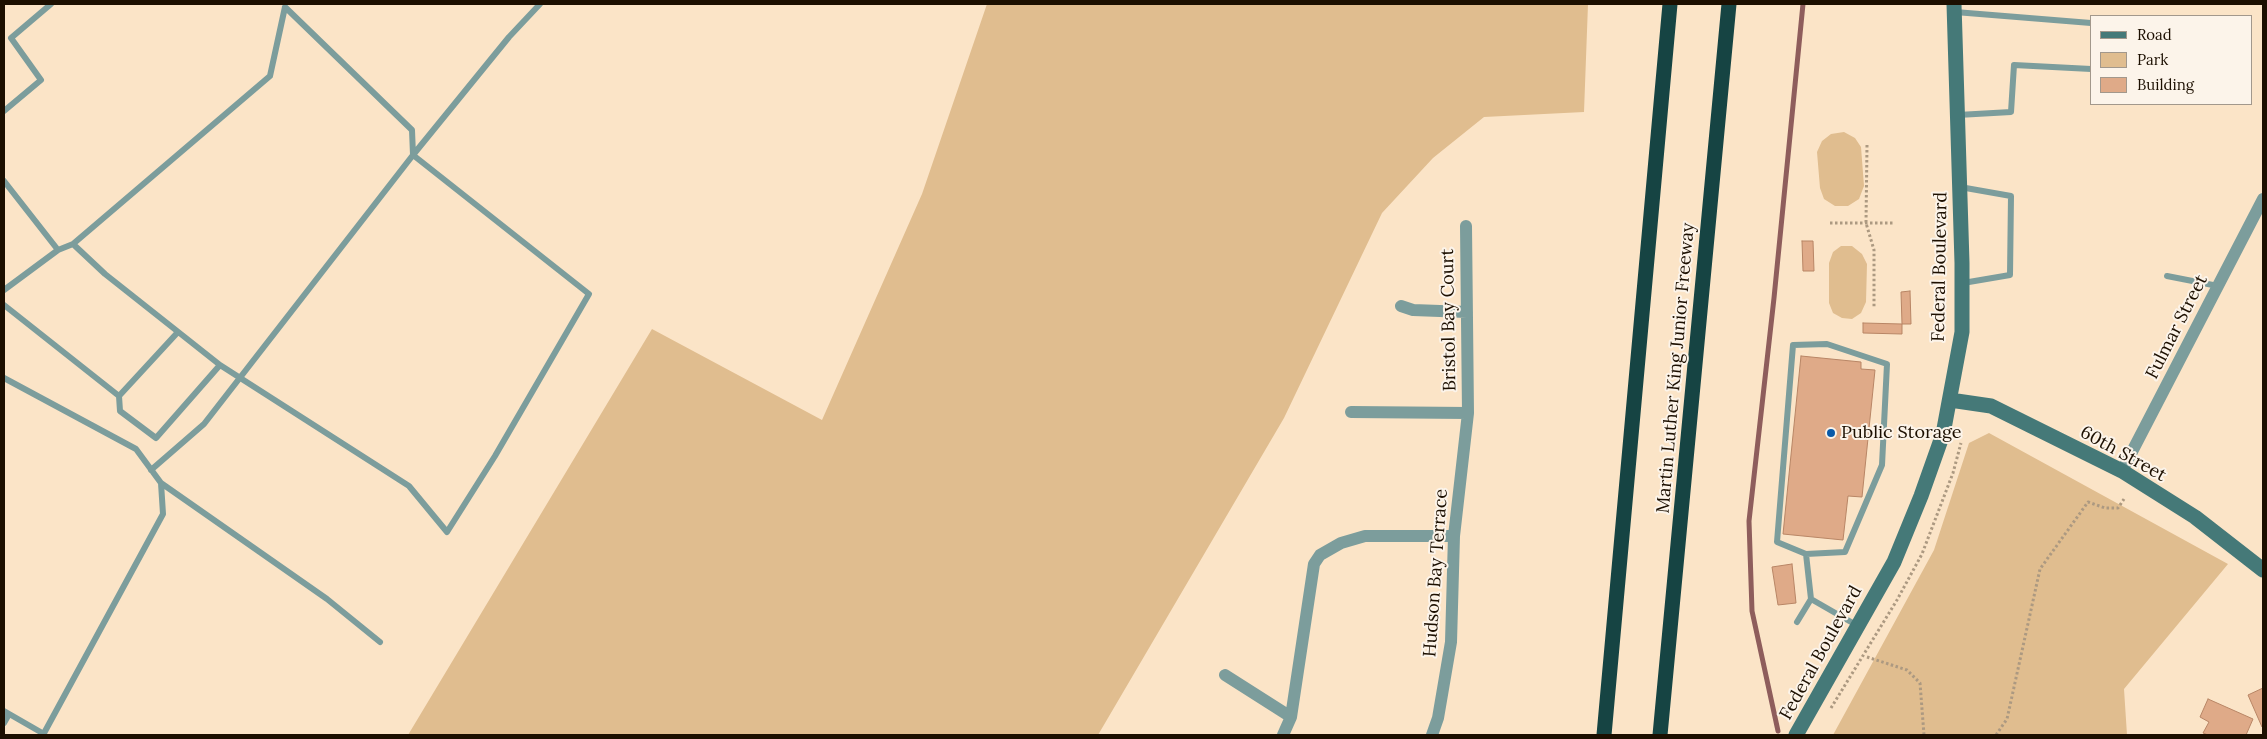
<!DOCTYPE html>
<style>
body{margin:0}
#map{position:relative;width:2267px;height:739px;overflow:hidden;background:#fbe4c7;font-family:Lora,serif}
canvas{display:block}
.frame{position:absolute;inset:0;border:5px solid #1c0f00;pointer-events:none}
.legend{position:absolute;left:2090px;top:15px;width:162px;height:90px;box-sizing:border-box;background:#fcf4ea;border:1px solid #a2988c;margin:0;padding:6px 9px;list-style:none;font-size:15px;color:#1c0f00}
.legend li{display:flex;align-items:center;gap:10px;height:25px}
.legend b{width:25px;border:1px solid #a2988c}
</style>
<div id="map">
<canvas width="2267" height="739"></canvas>
<div class="frame"></div>
<ul class="legend">
<li><b style="height:6px;background:#457978"></b>Road</li>
<li><b style="height:14px;background:#e0bd8f"></b>Park</li>
<li><b style="height:14px;background:#dfaa88"></b>Building</li>
</ul>
</div>
<script>
const ctx = document.querySelector('canvas').getContext('2d');
ctx.lineJoin = 'round';
function paint(path, color) {
  ctx.fillStyle = color;
  ctx.fill(path, 'evenodd');
}
function poly(rows) {
  const path = new Path2D();
  for (const r of rows) {
    path.moveTo(r[0], r[1]);
    for (let i = 2; i < r.length; i += 2) path.lineTo(r[i], r[i + 1]);
  }
  return path;
}
function stroke(path, color, width, dash) {
  ctx.strokeStyle = color;
  ctx.lineWidth = width;
  ctx.lineCap = dash ? 'butt' : 'round';
  ctx.setLineDash(dash || []);
  ctx.stroke(path);
}
function label(font, color, halo, rows, align = 'center') {
  ctx.font = font + ' Lora,serif';
  ctx.lineWidth = 4;
  ctx.setLineDash([]);
  ctx.textBaseline = 'middle';
  ctx.strokeStyle = halo;
  ctx.fillStyle = color;
  for (const [text, x, y, turn = 0] of rows) {
    ctx.save();
    ctx.translate(x, y);
    ctx.rotate((+turn || 0) * Math.PI / 180);
    ctx.textAlign = isNaN(turn) ? turn : align;
    if (halo) ctx.strokeText(text, 0, 0);
    ctx.fillText(text, 0, 0);
    ctx.restore();
  }
}
paint(poly([
 [987,4,1588,4,1584,112,1484,117,1433,158,1382,213,1284,418,1098,735,408,735,652,329,822,420,922,194],
 [1844,132,1855,138,1861,147,1864,186,1859,199,1848,206,1835,206,1824,199,1820,188,1817,152,1822,141,1831,134],
 [1841,246,1852,246,1862,254,1867,264,1866,302,1861,313,1852,319,1842,318,1833,313,1829,303,1829,263,1833,252],
 [1989,433,2228,564,2124,689,2127,735,1833,735,1934,550,1969,443]
]), '#e0bd8f');
stroke(poly([
 [1778,731,1752,611,1749,521,1774,298,1803,4]
]), '#8e5d5c', 5);
const building = poly([
 [1802,241,1813,241,1814,271,1803,271,1802,241],
 [1910,291,1911,324,1902,324,1901,292,1910,291],
 [1863,323,1902,324,1902,334,1863,333,1863,323],
 [1801,356,1861,362,1861,369,1875,370,1862,497,1848,496,1843,540,1783,534,1801,356],
 [1792,564,1796,603,1778,605,1772,567,1792,564],
 [2263,688,2263,726,2262,727,2248,695,2263,688],
 [2208,699,2253,719,2246,735,2208,735,2203,733,2209,722,2200,717,2208,699]
]);
paint(building, '#dfaa88');
stroke(building, '#b88565', 1);
stroke(poly([
 [1867,145,1866,223,1874,250,1874,307],
 [1830,223,1894,223],
 [1867,657,1907,670,1920,683,1924,735],
 [1831,708,1897,600,1922,554,1953,473,1961,443],
 [1996,735,2007,719,2040,569,2088,502,2105,508,2118,508,2124,499]
]), '#ac9981', 3, [2.5, 2.5]);
stroke(poly([
 [1955,12,2091,23],
 [4,111,41,80,11,38,51,4],
 [1958,115,2011,112,2014,65,2091,69],
 [4,181,58,250],
 [1960,187,2011,196,2010,275,1963,283],
 [73,244,270,76,285,7],
 [2167,276,2218,286],
 [4,290,58,250,73,244,105,274,220,365,409,486,447,532,495,456,589,294,413,155,412,130,285,7],
 [4,305,119,396,178,332],
 [4,378,136,449,161,483,163,514,43,735],
 [119,396,120,411,156,438,220,365],
 [151,470,204,424,413,155,509,37,540,4],
 [161,483,327,599,380,642],
 [1806,554,1777,542,1793,345,1827,344,1887,364,1882,465,1845,552,1806,554,1811,599,1858,626],
 [1797,622,1811,599],
 [4,711,44,734],
 [4,723,9,714]
]), '#7c9d9c', 6);
stroke(poly([
 [1401,306,1413,310,1467,312],
 [1351,412,1468,413],
 [2122,471,2263,199],
 [1225,675,1291,717],
 [1283,735,1291,717,1314,564,1320,555,1341,543,1365,536,1454,536],
 [1432,735,1438,718,1451,642,1454,536,1468,413,1466,226]
]), '#7c9d9c', 12);
stroke(poly([
 [1950,400,1991,406,2122,471,2195,517,2263,570],
 [1796,735,1894,562,1921,496,1943,434,1962,332,1962,263,1954,4]
]), '#457978', 15);
stroke(poly([
 [1604,735,1670,4],
 [1660,735,1729,4]
]), '#164443', 15);
for (const [x, y, r, color] of [
 [1831,433,5,"#0959a8"]
]) {
  const dot = new Path2D();
  dot.arc(x, y, r, 0, 2 * Math.PI);
  ctx.fillStyle = color;
  ctx.fill(dot);
  stroke(dot, '#fcf4ea', 2);
}
label('18px', '#1c0f00', '#fcf4ea', [
 ["Federal Boulevard",1940,267,-89],
 ["Bristol Bay Court",1449,320,-91],
 ["Fulmar Street",2177,327,-63],
 ["Martin Luther King Junior Freeway",1676,368,-85],
 ["60th Street",2123,454,29],
 ["Hudson Bay Terrace",1436,573,-86],
 ["Federal Boulevard",1821,653,-61]
]);
label('18px', '#1c0f00', '#fcf4ea', [
 ["Public Storage",1841,433]
], 'left');
</script>
